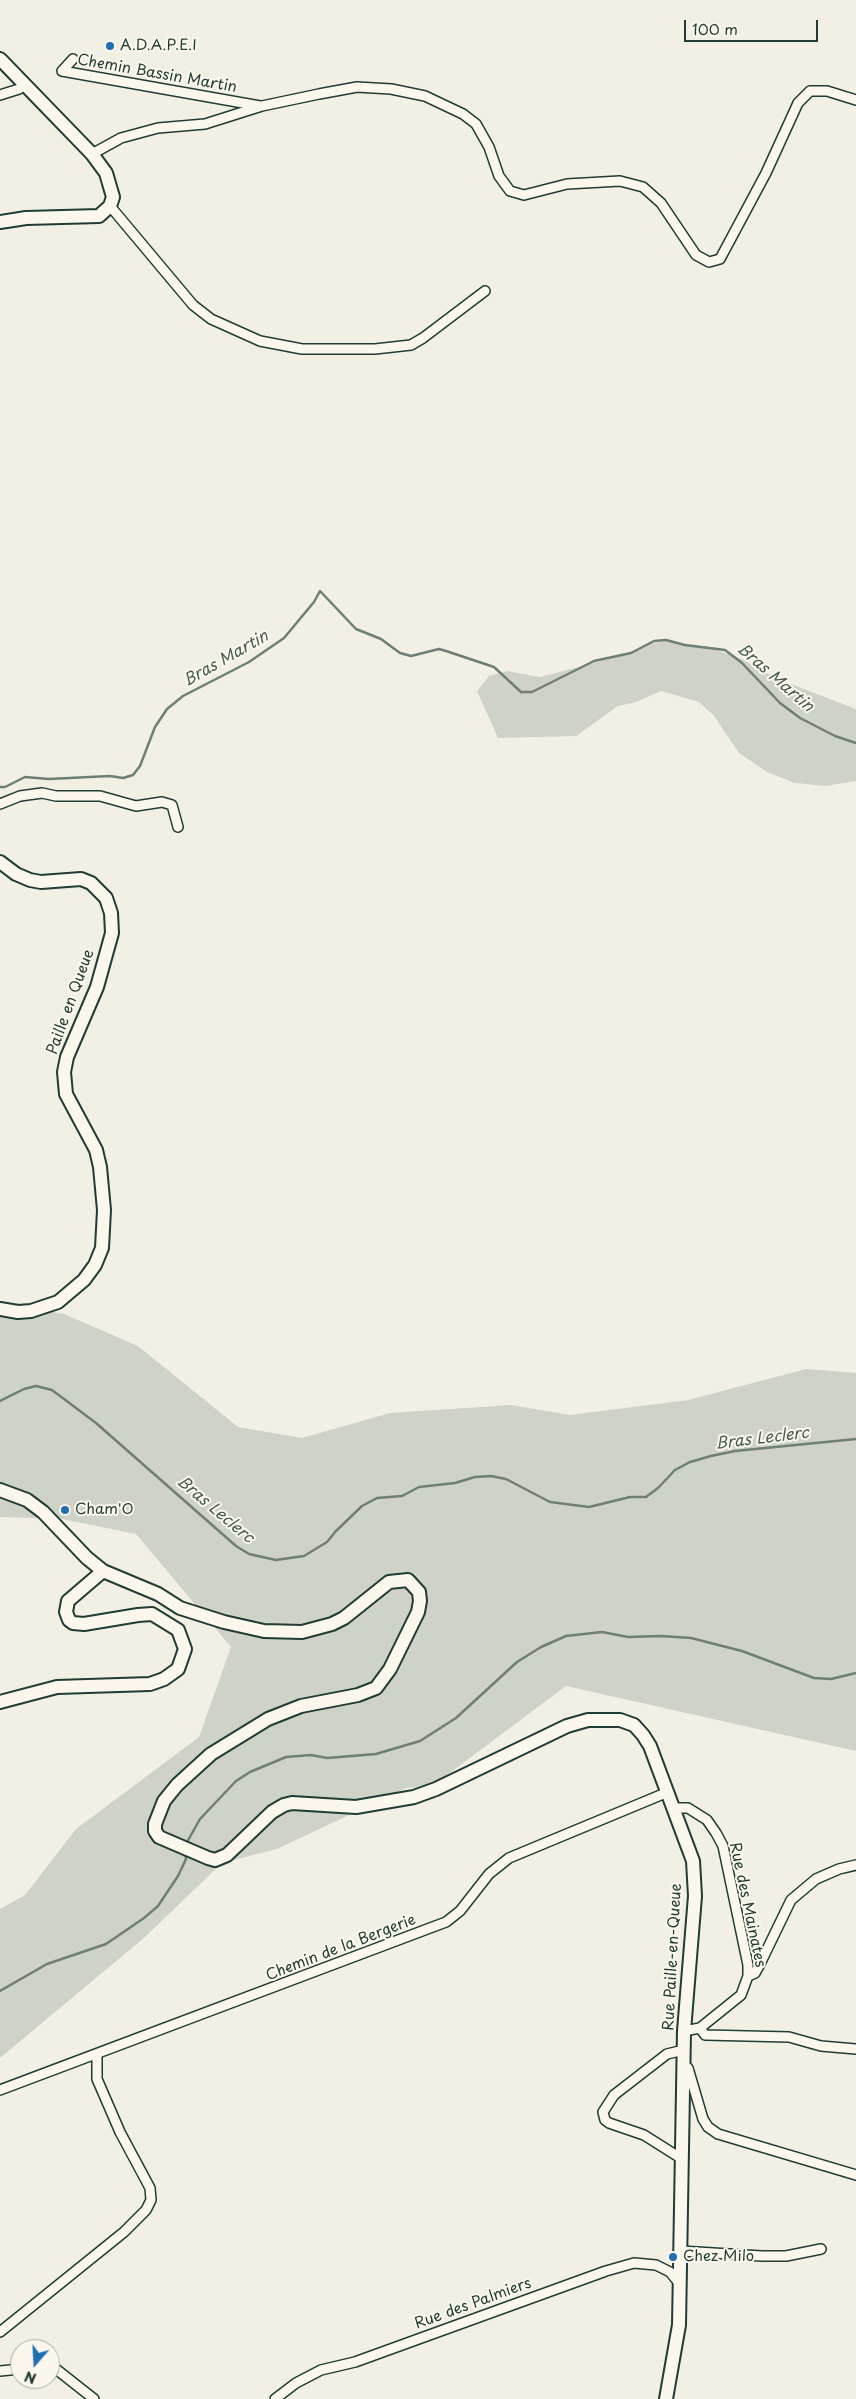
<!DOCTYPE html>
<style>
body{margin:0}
#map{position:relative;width:856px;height:2399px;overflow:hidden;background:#f2f0e5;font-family:"Playpen Sans",sans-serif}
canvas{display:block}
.north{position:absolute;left:10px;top:2339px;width:50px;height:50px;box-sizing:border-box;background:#fbf7ec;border:1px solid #a3ada2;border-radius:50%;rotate:199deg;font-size:14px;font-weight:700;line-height:20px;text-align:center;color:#1f3d34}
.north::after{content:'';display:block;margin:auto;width:18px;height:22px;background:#1f6fb2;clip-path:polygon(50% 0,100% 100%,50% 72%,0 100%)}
.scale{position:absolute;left:684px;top:20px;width:134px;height:22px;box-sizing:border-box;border:2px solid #1f3d34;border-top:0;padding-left:6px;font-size:15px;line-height:18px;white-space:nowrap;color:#1f3d34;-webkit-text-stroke:4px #fbf7ec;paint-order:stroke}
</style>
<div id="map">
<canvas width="856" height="2399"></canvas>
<div class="north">N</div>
<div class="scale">100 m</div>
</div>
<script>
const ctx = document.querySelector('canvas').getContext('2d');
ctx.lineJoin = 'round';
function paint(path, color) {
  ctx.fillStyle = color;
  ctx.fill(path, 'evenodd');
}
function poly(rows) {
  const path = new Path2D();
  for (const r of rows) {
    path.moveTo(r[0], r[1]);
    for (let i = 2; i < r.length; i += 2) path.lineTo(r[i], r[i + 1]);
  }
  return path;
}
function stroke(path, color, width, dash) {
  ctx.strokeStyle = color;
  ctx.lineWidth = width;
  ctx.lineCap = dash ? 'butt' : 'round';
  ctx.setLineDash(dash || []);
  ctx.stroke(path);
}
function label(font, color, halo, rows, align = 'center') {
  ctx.font = font + ' "Playpen Sans",sans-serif';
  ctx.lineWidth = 4;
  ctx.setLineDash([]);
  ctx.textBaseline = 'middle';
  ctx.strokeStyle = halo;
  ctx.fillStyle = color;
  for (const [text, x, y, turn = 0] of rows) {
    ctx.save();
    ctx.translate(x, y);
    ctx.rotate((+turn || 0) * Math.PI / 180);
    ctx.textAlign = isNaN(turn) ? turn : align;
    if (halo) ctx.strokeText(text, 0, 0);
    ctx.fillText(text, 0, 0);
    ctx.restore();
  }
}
paint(poly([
 [671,641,687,646,705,646,742,659,778,679,856,709,856,781,826,786,795,783,767,772,739,753,714,716,699,702,661,691,636,702,618,706,576,736,498,738,477,691,489,676,507,671,540,677,632,653,653,643],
 [0,1303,64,1314,138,1346,238,1427,302,1438,390,1413,511,1405,570,1415,688,1400,806,1369,856,1373,856,1751,566,1686,443,1778,445,1786,406,1788,277,1849,222,1863,145,1937,0,2058,0,1909,25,1895,76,1829,199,1737,231,1647,136,1534,62,1519,0,1517]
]), '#cfd2c8');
stroke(poly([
 [0,787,5,787,25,777,49,779,110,776,123,778,133,775,140,766,155,727,167,709,183,696,249,662,284,638,314,602,320,591,356,629,381,639,400,653,411,656,439,649,446,651,494,667,521,692,532,692,594,661,631,653,654,641,666,640,685,645,725,650,742,663,780,703,800,718,835,736,856,743],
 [0,1401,24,1389,36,1386,52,1390,96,1423,236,1546,249,1554,276,1560,304,1556,327,1542,336,1531,362,1506,377,1498,402,1496,419,1487,455,1483,475,1477,491,1476,506,1479,550,1502,589,1507,630,1497,646,1497,658,1488,675,1470,690,1462,711,1456,735,1451,856,1439],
 [186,1844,200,1819,236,1781,250,1772,286,1757,311,1755,327,1758,376,1754,420,1741,456,1718,517,1662,541,1647,566,1636,602,1632,628,1637,661,1636,691,1638,742,1651,814,1678,831,1679,856,1673],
 [0,1991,47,1964,106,1944,144,1918,158,1906,178,1876,186,1859,185,1852]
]), '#6e7f75', 2.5);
const street = poly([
 [73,59,62,71,260,106],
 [0,95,19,89,24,85],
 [92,154,121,138,158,128,205,124,262,106,319,94,357,87,391,89,425,96,463,114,476,124,489,147,499,176,510,191,524,195,567,184,620,181,643,187,661,203,696,255,709,262,720,259,766,173,798,103,810,91,827,91,856,100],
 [110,206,193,305,211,319,260,341,302,349,375,349,411,345,423,338,485,291],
 [0,804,20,796,42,793,56,796,100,796,136,806,162,802,172,805,178,827],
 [673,1808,688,1808,707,1820,716,1833,723,1846,748,1965,748,1976,741,1995,700,2028,684,2031],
 [748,1976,755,1973,760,1964,791,1900,816,1879,839,1869,856,1865],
 [700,2028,705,2035,789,2037,821,2046,856,2049],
 [683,2066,688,2068,703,2119,708,2127,718,2134,856,2175],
 [0,2090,446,1922,460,1911,489,1874,509,1858,668,1792],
 [682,2159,644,2135,609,2123,605,2120,603,2112,614,2095,667,2054,684,2050],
 [681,2251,762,2256,786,2256,821,2249],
 [0,2332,124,2232,146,2210,151,2200,150,2188,120,2132,97,2079,97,2055],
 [50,2368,56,2369,94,2399],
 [0,2371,20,2369],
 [275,2399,296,2383,321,2370,355,2362,606,2271,634,2263,656,2265,670,2272,680,2284]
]);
const secondary = poly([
 [0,59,92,154,106,173,113,197,110,206,99,216,26,218,0,222],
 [0,862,16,874,30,880,41,882,81,879,91,883,106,898,111,913,112,933,97,987,67,1057,64,1072,66,1094,96,1150,100,1167,104,1210,102,1248,95,1265,84,1280,58,1302,31,1311,18,1312,0,1309],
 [0,1490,27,1500,43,1512,87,1558,103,1571,158,1594,180,1608,224,1622,264,1631,302,1632,332,1624,344,1618,389,1582,408,1580,419,1592,420,1601,418,1612,390,1669,376,1688,358,1695,301,1706,268,1719,211,1754,177,1785,164,1801,155,1824,155,1831,159,1837,208,1858,215,1860,227,1855,272,1812,284,1805,292,1803,356,1807,414,1797,436,1789,567,1726,588,1720,620,1720,634,1725,643,1735,650,1746,693,1861,695,1896,684,2031,679,2325,666,2399],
 [0,1702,57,1687,150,1684,164,1679,178,1669,185,1649,178,1630,152,1614,138,1615,84,1624,73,1623,69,1620,66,1612,68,1601,103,1571]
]);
stroke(street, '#1f3d34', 12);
stroke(secondary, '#1f3d34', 16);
stroke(street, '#fbf7ec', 9);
stroke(secondary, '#fbf7ec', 12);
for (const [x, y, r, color] of [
 [110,46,5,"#1f6fb2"],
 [65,1510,5,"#1f6fb2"],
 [673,2257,5,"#1f6fb2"]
]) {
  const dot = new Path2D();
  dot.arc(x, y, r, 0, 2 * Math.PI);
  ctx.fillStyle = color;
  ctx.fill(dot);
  stroke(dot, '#fbf7ec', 2);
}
label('15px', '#1f3d34', '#fbf7ec', [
 ["A.D.A.P.E.I",120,46],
 ["Cham'O",75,1510],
 ["Chez Milo",683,2257]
], 'left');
label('15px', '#1f3d34', '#fbf7ec', [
 ["Chemin Bassin Martin",157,74,10],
 ["Paille en Queue",71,1002,-70],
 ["Rue des Mainates",747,1905,78],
 ["Chemin de la Bergerie",341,1948,-21],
 ["Rue Paille-en-Queue",673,1957,-87],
 ["Rue des Palmiers",473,2304,-20]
]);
label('italic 16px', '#465e55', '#fbf7ec', [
 ["Bras Martin",226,659,-30],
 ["Bras Martin",775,678,41],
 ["Bras Leclerc",762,1439,-7],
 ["Bras Leclerc",215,1510,40]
]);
</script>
